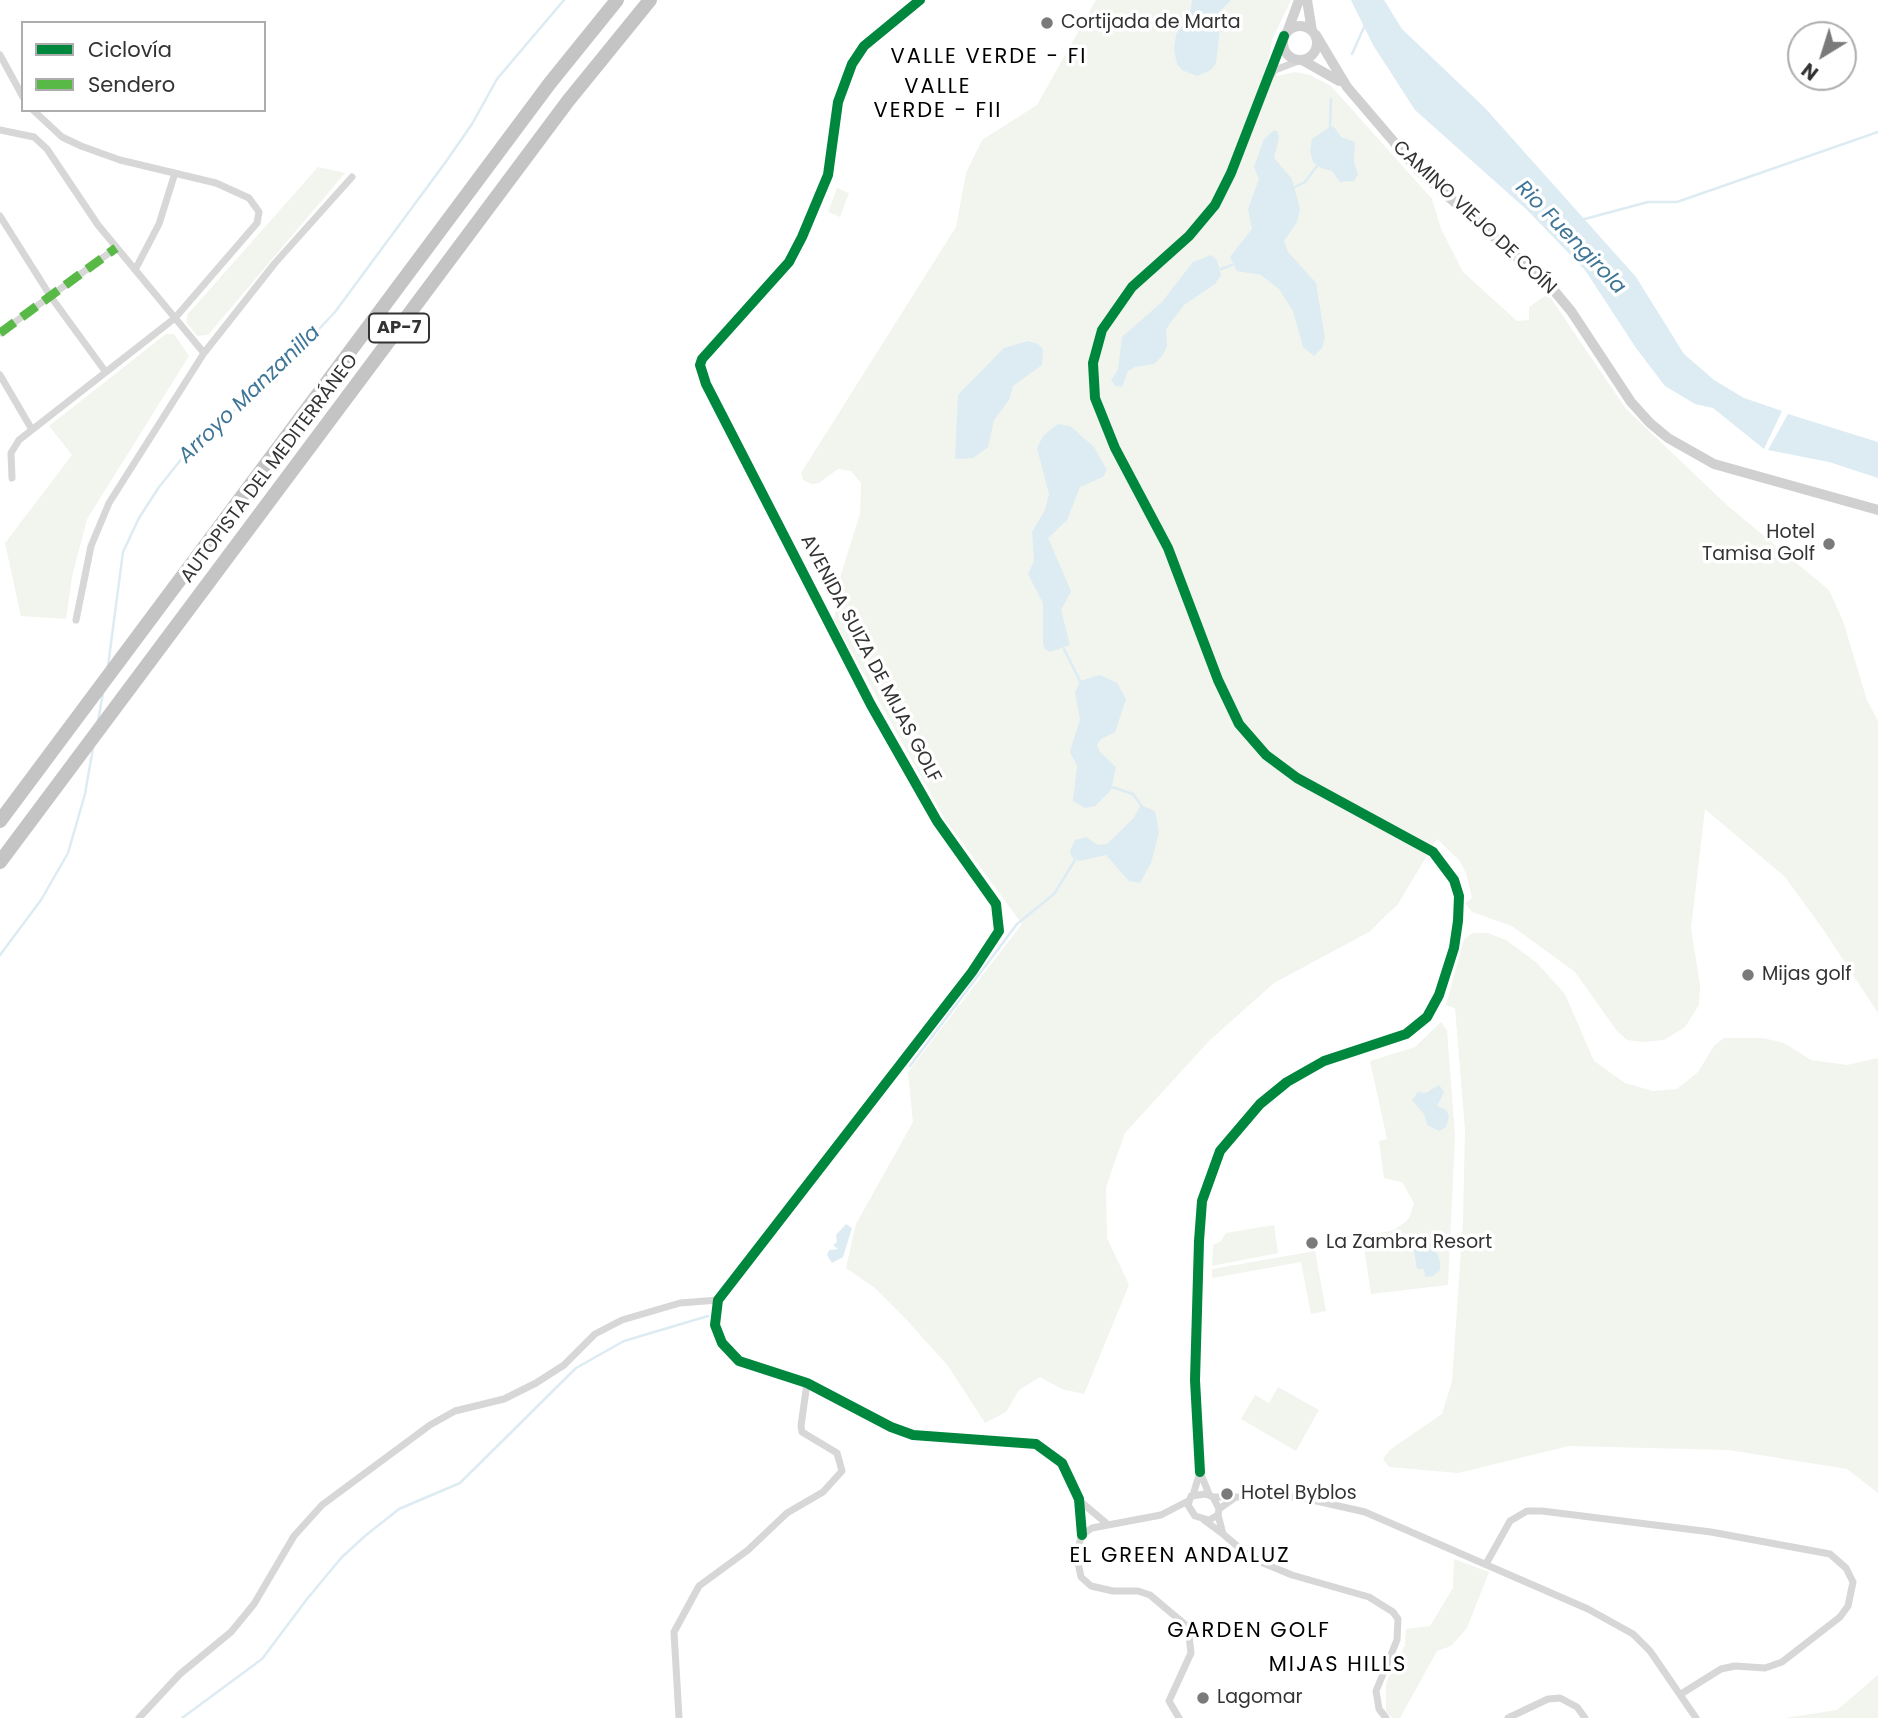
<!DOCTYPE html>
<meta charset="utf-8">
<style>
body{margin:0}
#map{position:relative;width:1878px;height:1718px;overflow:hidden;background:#fff;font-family:Poppins,sans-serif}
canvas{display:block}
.legend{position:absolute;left:21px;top:21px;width:245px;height:91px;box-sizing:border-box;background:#fff;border:2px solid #adadad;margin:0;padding:9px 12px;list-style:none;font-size:21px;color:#333}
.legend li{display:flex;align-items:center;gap:14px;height:35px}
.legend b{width:35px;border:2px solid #adadad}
.north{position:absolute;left:1787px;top:21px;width:70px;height:70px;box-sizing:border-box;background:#fff;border:2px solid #adadad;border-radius:50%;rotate:218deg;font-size:19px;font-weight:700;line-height:28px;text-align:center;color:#333}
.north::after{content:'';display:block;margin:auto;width:24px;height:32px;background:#7a7a7a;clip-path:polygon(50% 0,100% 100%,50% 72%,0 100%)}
</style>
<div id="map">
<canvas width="1878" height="1718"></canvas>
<ul class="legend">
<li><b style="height:9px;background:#00873e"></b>Ciclovía</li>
<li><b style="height:9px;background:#58b947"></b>Sendero</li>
</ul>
<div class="north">N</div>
</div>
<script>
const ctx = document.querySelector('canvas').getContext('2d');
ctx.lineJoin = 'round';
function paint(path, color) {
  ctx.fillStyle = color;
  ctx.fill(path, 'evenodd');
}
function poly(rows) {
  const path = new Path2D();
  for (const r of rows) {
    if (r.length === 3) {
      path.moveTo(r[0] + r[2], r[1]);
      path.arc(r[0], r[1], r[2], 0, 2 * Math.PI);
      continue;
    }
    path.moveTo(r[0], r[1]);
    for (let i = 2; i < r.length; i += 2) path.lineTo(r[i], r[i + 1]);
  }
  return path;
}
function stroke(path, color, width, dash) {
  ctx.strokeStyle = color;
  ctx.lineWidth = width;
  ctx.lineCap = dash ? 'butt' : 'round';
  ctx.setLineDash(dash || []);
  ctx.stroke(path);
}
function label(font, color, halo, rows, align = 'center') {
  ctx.font = font + ' Poppins,sans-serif';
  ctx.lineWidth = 7;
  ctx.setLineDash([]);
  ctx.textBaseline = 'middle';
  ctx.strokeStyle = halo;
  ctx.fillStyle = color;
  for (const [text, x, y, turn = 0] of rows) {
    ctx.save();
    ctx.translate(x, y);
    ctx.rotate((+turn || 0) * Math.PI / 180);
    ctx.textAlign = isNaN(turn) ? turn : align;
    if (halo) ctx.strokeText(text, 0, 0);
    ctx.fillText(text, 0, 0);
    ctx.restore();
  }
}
paint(poly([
 [1096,0,1291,0,1272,40,1267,67,1277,76,1295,72,1310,75,1331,86,1432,199,1441,229,1463,272,1517,321,1529,320,1529,307,1548,294,1626,409,1728,506,1829,590,1843,621,1867,700,1878,721,1878,1013,1825,932,1785,877,1705,809,1691,928,1700,985,1699,1005,1685,1027,1664,1040,1642,1042,1627,1040,1617,1031,1575,972,1512,926,1472,912,1465,903,1472,898,1466,873,1459,860,1437,839,1398,904,1369,932,1274,983,1209,1041,1125,1133,1106,1187,1107,1238,1129,1285,1084,1394,1062,1389,1040,1377,1019,1390,1006,1412,985,1423,948,1366,904,1317,875,1288,846,1268,856,1224,913,1122,908,1072,1022,924,944,818,834,620,841,574,860,514,861,483,851,471,838,469,819,483,812,484,803,480,801,473,956,227,966,173,982,140,1037,105],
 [318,167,345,173,208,335,197,336,186,322,188,314],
 [837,188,849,193,840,217,828,212],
 [166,334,174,334,189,356,87,519,72,577,66,619,21,616,5,543,72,455,49,426],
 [1473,933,1488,933,1506,940,1537,963,1565,994,1594,1061,1625,1083,1653,1091,1677,1089,1698,1072,1714,1046,1724,1038,1763,1038,1784,1043,1811,1060,1847,1065,1878,1058,1878,1493,1847,1469,1729,1450,1569,1446,1458,1473,1389,1467,1383,1459,1391,1449,1442,1414,1452,1381,1463,1221,1465,1130,1455,1008,1446,1005,1464,939],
 [1441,1022,1447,1030,1455,1135,1448,1285,1371,1294,1363,1241,1379,1238,1379,1233,1391,1231,1403,1224,1409,1218,1414,1203,1402,1182,1384,1178,1379,1141,1387,1139,1370,1061,1415,1047],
 [1274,1225,1278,1253,1212,1266,1213,1245,1220,1242,1226,1233],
 [1315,1251,1326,1311,1311,1314,1301,1262,1212,1278,1212,1269],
 [1278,1387,1319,1410,1296,1451,1241,1419,1255,1395,1269,1403],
 [1454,1559,1489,1572,1467,1628,1451,1646,1437,1651,1400,1718,1393,1718,1386,1712,1386,1683,1405,1645,1406,1629,1430,1626,1453,1588],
 [1878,1675,1878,1718,1785,1718,1837,1710]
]), '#f1f5ed');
paint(poly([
 [1192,0,1231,0,1222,9,1216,63,1211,70,1197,76,1182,70,1177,64,1174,50,1176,35,1191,9],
 [1351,0,1384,0,1402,29,1485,108,1636,277,1684,354,1714,380,1744,398,1782,411,1764,449,1713,408,1695,404,1665,386,1636,348,1585,270,1527,210,1415,110,1373,45],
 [1330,127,1334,127,1341,137,1355,142,1354,162,1358,174,1354,181,1340,182,1332,171,1321,168,1313,162,1310,151,1312,139],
 [1274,130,1278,132,1279,138,1274,158,1292,179,1300,209,1297,222,1284,241,1288,252,1316,283,1325,338,1322,348,1314,356,1303,347,1293,311,1279,289,1261,275,1237,271,1230,257,1252,229,1248,209,1259,179,1254,167,1264,139],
 [1211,255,1217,260,1221,275,1215,284,1184,305,1174,318,1166,329,1167,346,1162,356,1154,364,1135,367,1128,371,1122,387,1115,386,1111,380,1118,370,1122,337,1162,302,1193,262],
 [1028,341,1038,344,1043,349,1042,365,1013,386,1009,400,994,420,988,447,973,458,955,459,958,395,1004,348],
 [1788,414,1878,442,1878,478,1829,462,1768,450],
 [1058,424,1070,426,1094,447,1107,470,1103,477,1080,487,1067,520,1048,538,1071,591,1061,610,1070,645,1050,652,1045,649,1043,643,1043,603,1028,574,1034,561,1032,532,1045,510,1049,494,1037,448,1043,436],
 [1100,675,1117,683,1126,699,1115,732,1101,739,1097,745,1100,752,1116,767,1111,790,1095,806,1085,808,1073,801,1077,766,1070,752,1080,719,1075,693,1080,681],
 [1141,805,1155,811,1159,832,1151,863,1140,883,1129,881,1106,855,1079,861,1072,857,1070,851,1075,840,1086,837,1098,845,1107,844,1133,819],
 [1439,1085,1444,1092,1437,1106,1446,1110,1449,1116,1446,1127,1439,1131,1427,1125,1424,1114,1412,1100,1418,1092,1426,1093],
 [846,1224,852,1228,843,1257,832,1263,827,1255,829,1250,838,1249,833,1245,837,1242,836,1235],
 [1423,1237,1428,1243,1434,1244,1440,1262,1440,1270,1433,1276,1425,1277,1424,1269,1417,1269,1412,1238]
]), '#ddebf3');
stroke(poly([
 [1352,54,1365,25],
 [1330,127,1331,99],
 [1295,187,1305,182,1317,166],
 [1581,220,1648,202,1677,202,1878,132],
 [1221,269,1232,265],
 [1064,649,1080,681],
 [108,666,123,552,139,518,159,487,192,446,275,376,335,312,445,163,472,124,497,79,564,0],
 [98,721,103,693],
 [1112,787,1133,794,1141,805],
 [0,955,41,900,68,853,85,794,93,748],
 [910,1066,1017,924,1054,894,1075,860],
 [182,1718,262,1659,307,1599,342,1557,365,1536,399,1509,460,1483,576,1368,624,1341,708,1316]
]), '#ddebf3', 2.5);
stroke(poly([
 [920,0,864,46,852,64,838,102,828,175,802,237,789,262,702,359,700,365,706,384,871,705,937,821,996,904,999,931,972,972,718,1300,715,1325,722,1343,739,1361,807,1383,891,1427,913,1435,1036,1444,1062,1463,1079,1499,1082,1535],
 [0,55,23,97],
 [1271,75,1275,70,1301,60],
 [0,130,34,137,47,149,98,225,204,353],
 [0,216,51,297,105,371],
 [135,270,159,224,175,173],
 [0,333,116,248],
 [0,375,31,428],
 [12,478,11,453,19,440,175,318,257,223,259,212,249,198,216,183,120,160,81,146,62,137,33,110],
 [76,620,91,546,109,503,204,353,275,263,352,177],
 [1200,1472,1195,1380,1199,1241,1202,1201,1220,1151,1260,1104,1287,1082,1324,1061,1406,1034,1427,1017,1439,995,1454,948,1458,921,1459,896,1454,880,1433,852,1297,778,1266,755,1239,724,1218,680,1168,548,1115,448,1095,398,1093,363,1102,330,1132,287,1189,236,1215,205,1231,173,1284,36],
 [1206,1494,1213,1497,1219,1509,1218,1515,1209,1520,1195,1516,1188,1505,1191,1496,1206,1494],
 [1193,1495,1200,1472,1209,1494],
 [1213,1497,1236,1497,1219,1509],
 [1236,1497,1299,1497,1365,1512,1588,1609,1633,1634,1650,1651,1696,1718],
 [1081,1502,1106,1523],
 [1204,1520,1223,1534,1218,1515],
 [1223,1534,1244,1552,1263,1563,1292,1575,1369,1597,1393,1612,1398,1619,1397,1640,1376,1691,1379,1709,1386,1718],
 [1486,1564,1510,1521,1527,1511,1542,1511,1711,1532,1830,1554,1846,1568,1853,1582,1848,1606,1840,1617,1782,1662,1765,1668,1735,1666,1721,1669,1681,1694],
 [139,1718,180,1674,231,1632,254,1604,294,1536,322,1505,430,1425,455,1411,504,1399,536,1383,564,1365,595,1334,622,1320,680,1303,718,1300],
 [679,1718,674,1632,699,1586,748,1550,787,1513,823,1492,842,1471,837,1453,802,1432,801,1426,807,1383],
 [1179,1718,1169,1701,1191,1653,1188,1627,1150,1595,1138,1591,1113,1591,1091,1586,1081,1577,1076,1553,1082,1535,1092,1528,1161,1515,1188,1501],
 [1508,1718,1548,1699,1560,1698,1577,1707,1585,1718]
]), '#d7d7d7', 7);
stroke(poly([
 [1307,0,1312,31],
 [1300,43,17],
 [1288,30,1299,0],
 [1316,35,1347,87,1418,170,1551,287,1571,311,1631,402,1650,423,1668,438,1714,464,1878,510],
 [1302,60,1339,81]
]), '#d0d0d0', 10);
stroke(poly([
 [0,821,550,83,617,0],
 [0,862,568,101,650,0]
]), '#c4c4c4', 14);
stroke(poly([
 [0,333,116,248]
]), '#58b947', 9, [18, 9]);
stroke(poly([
 [920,0,864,46,852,64,838,102,828,175,802,237,789,262,702,359,700,365,706,384,871,705,937,821,996,904,999,931,972,972,718,1300,715,1325,722,1343,739,1361,807,1383,891,1427,913,1435,1036,1444,1062,1463,1079,1499,1082,1535],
 [1200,1472,1195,1380,1199,1241,1202,1201,1220,1151,1260,1104,1287,1082,1324,1061,1406,1034,1427,1017,1439,995,1454,948,1458,921,1459,896,1454,880,1433,852,1297,778,1266,755,1239,724,1218,680,1168,548,1115,448,1095,398,1093,363,1102,330,1132,287,1189,236,1215,205,1231,173,1284,36]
]), '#00873e', 10);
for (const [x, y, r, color] of [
 [1047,23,7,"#7a7a7a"],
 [1829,544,7,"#7a7a7a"],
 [1748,975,7,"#7a7a7a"],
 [1312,1243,7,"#7a7a7a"],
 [1227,1494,7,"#7a7a7a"],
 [1203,1698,7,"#7a7a7a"]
]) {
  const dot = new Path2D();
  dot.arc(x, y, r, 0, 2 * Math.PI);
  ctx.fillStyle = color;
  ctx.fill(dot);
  stroke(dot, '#fff', 2.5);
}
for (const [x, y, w] of [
 [399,328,60]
]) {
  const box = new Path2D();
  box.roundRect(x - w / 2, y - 14.5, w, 29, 5);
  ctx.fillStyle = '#fff';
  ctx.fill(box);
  stroke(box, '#333', 2);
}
label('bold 18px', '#333', null, [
 ["AP-7",399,328]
]);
label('19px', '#333', '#fff', [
 ["Cortijada de Marta",1061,23],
 ["Hotel",1815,533,"right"],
 ["Tamisa Golf",1815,555,"right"],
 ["Mijas golf",1762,975],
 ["La Zambra Resort",1326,1243],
 ["Hotel Byblos",1241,1494],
 ["Lagomar",1217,1698]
], 'left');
label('19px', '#333', '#fff', [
 ["CAMINO VIEJO DE COÍN",1474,218,43],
 ["AUTOPISTA DEL MEDITERRÁNEO",270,469,-53],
 ["AVENIDA SUIZA DE MIJAS GOLF",870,659,62]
]);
ctx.letterSpacing = '2px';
label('21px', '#000', '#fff', [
 ["VALLE VERDE - FI",989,58],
 ["VALLE",938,88],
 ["VERDE - FII",938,112],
 ["EL GREEN ANDALUZ",1180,1557],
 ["GARDEN GOLF",1249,1632],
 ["MIJAS HILLS",1338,1666]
]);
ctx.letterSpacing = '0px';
label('italic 21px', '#3f7597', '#fff', [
 ["Rio Fuengirola",1570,238,46],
 ["Arroyo Manzanilla",250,395,-44]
]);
</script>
